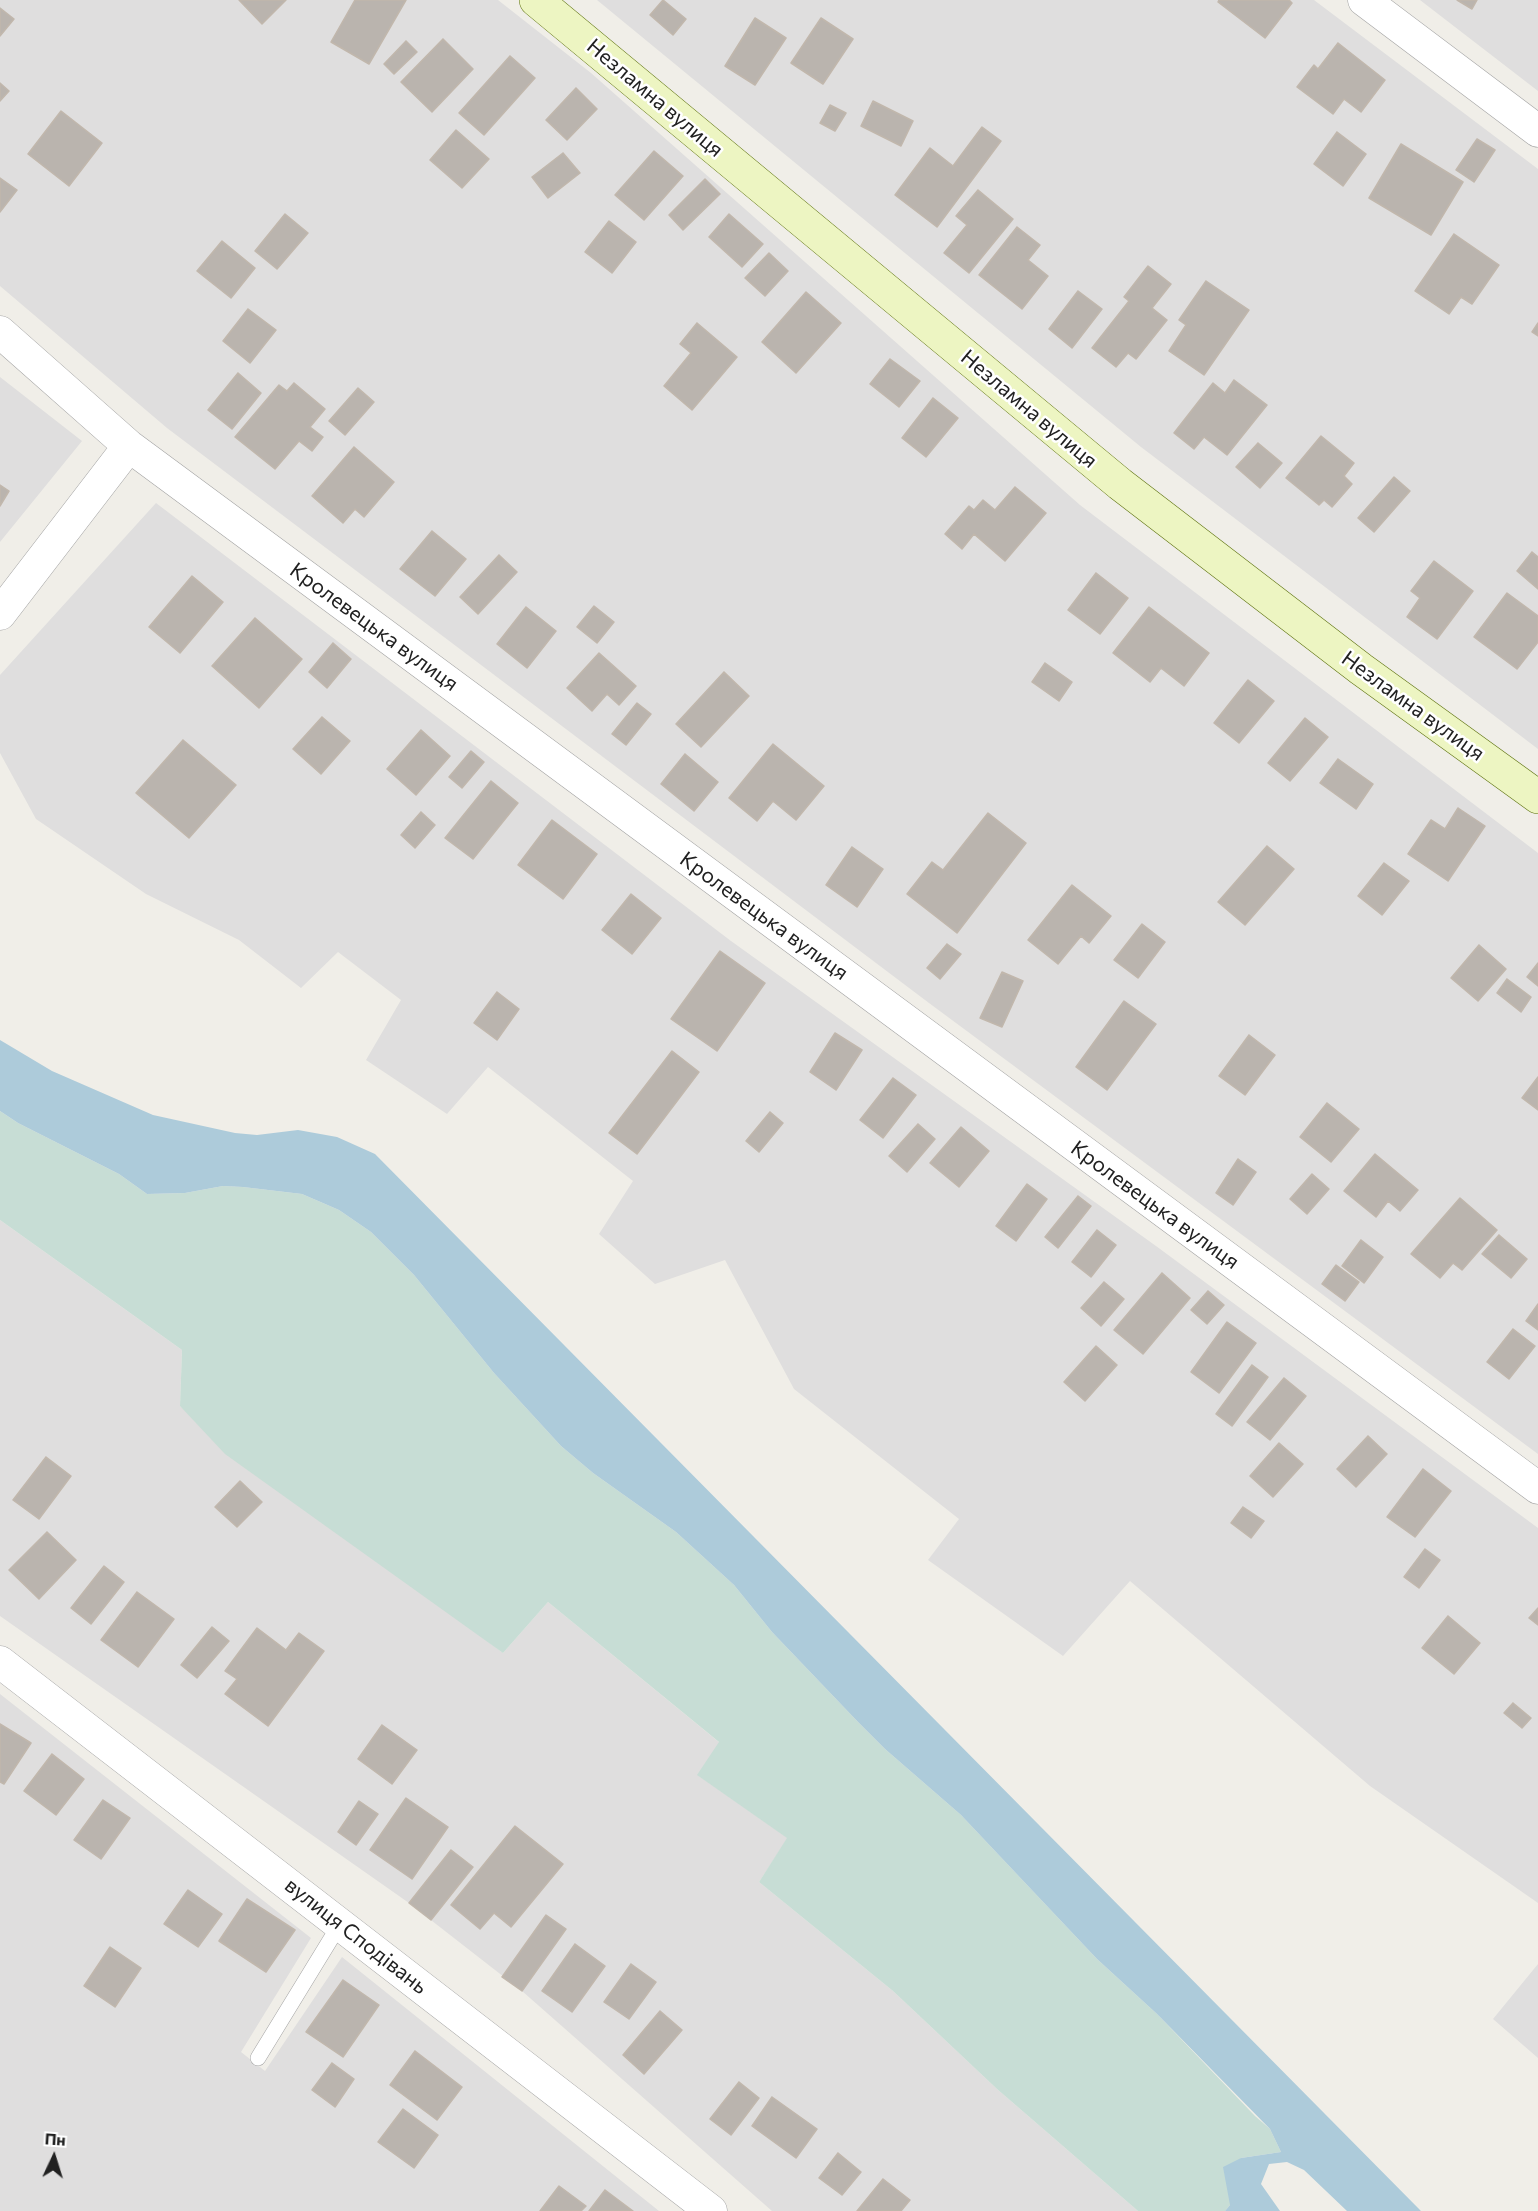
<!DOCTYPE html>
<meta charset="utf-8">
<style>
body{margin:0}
#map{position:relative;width:1538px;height:2211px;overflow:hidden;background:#f0eee8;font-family:Commissioner,sans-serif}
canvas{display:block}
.north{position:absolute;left:24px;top:2127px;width:60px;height:60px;-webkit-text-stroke:4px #fff;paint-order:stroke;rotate:4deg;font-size:16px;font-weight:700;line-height:24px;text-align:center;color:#212121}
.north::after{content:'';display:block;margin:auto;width:21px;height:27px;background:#212121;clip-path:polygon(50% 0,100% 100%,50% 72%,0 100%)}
</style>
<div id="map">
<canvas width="1538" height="2211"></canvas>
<div class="north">Пн</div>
</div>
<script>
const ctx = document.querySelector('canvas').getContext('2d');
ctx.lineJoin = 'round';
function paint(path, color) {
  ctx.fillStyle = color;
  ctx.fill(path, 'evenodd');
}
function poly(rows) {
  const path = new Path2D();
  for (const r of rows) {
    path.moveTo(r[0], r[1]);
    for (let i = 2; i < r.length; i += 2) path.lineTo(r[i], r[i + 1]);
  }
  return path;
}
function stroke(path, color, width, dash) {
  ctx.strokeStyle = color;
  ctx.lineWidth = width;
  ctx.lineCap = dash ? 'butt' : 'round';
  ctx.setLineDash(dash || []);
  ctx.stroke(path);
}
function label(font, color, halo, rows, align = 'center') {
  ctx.font = font + ' Commissioner,sans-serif';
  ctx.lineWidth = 5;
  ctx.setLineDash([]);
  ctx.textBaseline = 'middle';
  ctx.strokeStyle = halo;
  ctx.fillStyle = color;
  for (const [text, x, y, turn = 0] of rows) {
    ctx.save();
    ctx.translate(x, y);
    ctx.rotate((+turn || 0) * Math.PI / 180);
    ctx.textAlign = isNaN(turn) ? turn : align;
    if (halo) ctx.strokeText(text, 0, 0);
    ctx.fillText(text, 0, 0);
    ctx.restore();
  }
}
paint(poly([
 [0,0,498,0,591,73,1080,505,1538,853,1538,1454,929,1003,167,428,0,286],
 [597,0,1314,0,1538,169,1538,749,1141,447],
 [1420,0,1538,0,1538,91],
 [0,377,82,441,0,542],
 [156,503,731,941,1156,1246,1538,1528,1538,1903,1370,1786,1130,1581,1063,1656,928,1560,959,1519,794,1389,725,1260,655,1284,599,1234,633,1181,488,1067,447,1114,366,1060,401,1000,338,952,301,988,239,940,146,894,36,819,0,753,0,675],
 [0,1220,182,1350,180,1406,503,1653,548,1602,720,1743,698,1775,788,1838,759,1882,893,1991,997,2089,1138,2211,772,2211,522,1991,409,1903,0,1616],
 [0,1694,311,1938,241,2052,265,2071,342,1957,659,2211,0,2211],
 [1538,1964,1538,2058,1493,2019]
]), '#dfdede');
paint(poly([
 [0,1111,18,1123,119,1174,147,1194,185,1193,223,1186,243,1187,302,1194,339,1210,371,1232,414,1275,494,1373,561,1446,593,1473,676,1532,734,1585,772,1632,858,1722,885,1749,961,1815,1097,1959,1157,2014,1255,2116,1270,2129,1281,2152,1241,2158,1230,2205,1225,2211,1138,2211,997,2089,893,1991,759,1882,787,1838,697,1775,719,1742,548,1602,503,1653,225,1454,180,1406,182,1350,0,1220]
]), '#c7ddd5');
paint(poly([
 [0,1040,52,1071,153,1115,235,1133,257,1135,298,1130,337,1137,375,1154,1421,2211,1347,2211,1304,2170,1287,2162,1269,2164,1261,2184,1280,2211,1225,2211,1230,2205,1223,2167,1241,2158,1281,2152,1270,2129,1157,2014,1097,1959,961,1815,885,1749,858,1722,772,1632,734,1585,676,1532,593,1473,561,1446,494,1373,414,1275,371,1232,339,1210,302,1194,243,1187,223,1186,185,1193,147,1194,119,1174,18,1123,0,1111]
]), '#adcbda');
const building = poly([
 [239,0,286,0,262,24,239,0],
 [355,0,406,0,369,64,331,42,355,0],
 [663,0,686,19,673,35,650,15,663,0],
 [1219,0,1289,0,1292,3,1265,38,1218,2,1219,0],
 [1457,0,1477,0,1472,9,1457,0],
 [0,8,14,19,0,36,0,8],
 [755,18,786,38,755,85,725,66,755,18],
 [821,18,853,39,823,84,791,63,821,18],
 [443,39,473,69,432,112,401,82,443,39],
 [406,41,417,52,394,74,384,64,406,41],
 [1338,43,1385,80,1361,112,1344,99,1333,114,1297,87,1314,65,1318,69,1338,43],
 [510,56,535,78,484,135,459,113,510,56],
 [0,83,9,91,0,101,0,83],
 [576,88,597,109,567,140,546,120,576,88],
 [873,101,913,121,901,146,861,126,873,101],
 [830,105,846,113,835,131,820,123,830,105],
 [61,111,102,143,69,186,28,154,61,111],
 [982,127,1001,141,937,227,895,195,930,148,953,166,982,127],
 [456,130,489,159,462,188,430,160,456,130],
 [1337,132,1366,154,1343,186,1314,164,1337,132],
 [1477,139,1495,150,1474,182,1456,170,1477,139],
 [1401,144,1463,182,1431,235,1369,198,1401,144],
 [654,151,683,176,644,220,615,195,654,151],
 [563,153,580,173,548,198,532,177,563,153],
 [0,178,17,190,0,212,0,178],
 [705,179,720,194,683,230,669,215,705,179],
 [978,190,1013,219,969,273,944,253,967,225,956,216,978,190],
 [285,214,308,233,277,269,255,251,285,214],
 [729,214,763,244,742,267,709,237,729,214],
 [609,221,636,242,612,273,585,252,609,221],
 [1017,227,1040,245,1028,260,1048,276,1022,309,979,275,1017,227],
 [1454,234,1499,265,1472,304,1461,297,1449,314,1415,291,1454,234],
 [222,241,255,268,231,298,197,271,222,241],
 [769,253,788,271,765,296,745,278,769,253],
 [1148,266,1171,284,1152,308,1167,320,1136,359,1128,353,1116,367,1092,348,1129,301,1124,297,1148,266],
 [1206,281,1249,310,1204,375,1169,351,1186,325,1179,320,1206,281],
 [1078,291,1102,309,1072,348,1049,329,1078,291],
 [806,292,841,323,796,373,762,342,806,292],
 [248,309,276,330,250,363,223,341,248,309],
 [697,323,737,357,692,410,664,386,691,353,680,344,697,323],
 [1538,323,1538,336,1532,332,1538,323],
 [890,359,920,381,899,407,870,384,890,359],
 [238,373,261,393,232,429,208,410,238,373],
 [1234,380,1267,405,1227,455,1204,437,1194,449,1174,433,1213,383,1225,393,1234,380],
 [294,383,325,409,310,427,323,437,312,451,299,441,275,469,235,437,279,385,287,391,294,383],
 [358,388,374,402,345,435,329,421,358,388],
 [933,398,958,418,926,457,902,438,933,398],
 [1321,436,1354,463,1344,476,1352,484,1332,507,1324,500,1319,505,1286,478,1321,436],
 [1258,443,1282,463,1260,488,1236,467,1258,443],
 [354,447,394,482,364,517,355,509,343,523,312,496,354,447],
 [1394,477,1410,491,1374,532,1358,518,1394,477],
 [0,485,9,491,0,506,0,485],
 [1015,487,1046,513,1005,561,974,534,962,549,945,534,969,506,974,510,983,500,995,510,1015,487],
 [432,531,466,559,435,596,400,569,432,531],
 [1532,552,1538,557,1538,589,1517,571,1532,552],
 [499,555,517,572,478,614,460,597,499,555],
 [1434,561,1473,591,1437,639,1407,617,1420,598,1411,591,1434,561],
 [1096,573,1128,598,1100,634,1068,610,1096,573],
 [192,576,223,602,180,653,149,627,192,576],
 [1507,593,1538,616,1538,642,1517,669,1474,637,1507,593],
 [594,606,614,622,597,643,577,627,594,606],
 [526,607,556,631,527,668,497,644,526,607],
 [1149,607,1209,653,1184,686,1161,668,1150,682,1113,653,1149,607],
 [255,618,302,659,259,708,212,666,255,618],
 [333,643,351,659,327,688,309,672,333,643],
 [599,653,636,686,619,705,607,694,592,711,567,688,599,653],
 [1045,663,1072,682,1059,701,1032,682,1045,663],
 [724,672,749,696,701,747,676,724,724,672],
 [1248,680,1274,701,1239,743,1214,723,1248,680],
 [637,703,651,714,626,745,612,734,637,703],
 [322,717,350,741,321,774,293,749,322,717],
 [1305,718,1328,737,1290,781,1268,763,1305,718],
 [421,730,450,756,416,795,387,769,421,730],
 [183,740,236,785,189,838,136,793,183,740],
 [773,744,824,786,796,820,773,801,757,821,729,798,773,744],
 [471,751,484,762,462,788,449,777,471,751],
 [685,754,718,782,694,811,661,784,685,754],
 [1338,759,1373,784,1356,809,1320,783,1338,759],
 [491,781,518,803,473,859,445,838,491,781],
 [1458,808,1485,826,1448,881,1408,854,1431,820,1445,829,1458,808],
 [421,812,435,825,415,848,401,835,421,812],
 [988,813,1026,843,957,933,907,894,932,862,943,870,988,813],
 [552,820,597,854,563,899,518,865,552,820],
 [1267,846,1294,869,1245,925,1218,902,1267,846],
 [852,847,883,869,857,907,826,885,852,847],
 [1384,863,1409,881,1382,915,1358,896,1384,863],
 [1072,885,1111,916,1089,943,1081,936,1058,964,1028,940,1072,885],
 [631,894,661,918,632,954,602,930,631,894],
 [1142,924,1165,942,1138,978,1114,960,1142,924],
 [947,944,961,954,940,979,927,968,947,944],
 [1479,945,1506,969,1478,1001,1451,978,1479,945],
 [720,951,765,983,717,1051,671,1019,720,951],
 [1538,963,1538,986,1527,977,1538,963],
 [1002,972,1023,981,1002,1027,980,1018,1002,972],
 [1507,979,1531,997,1521,1012,1497,993,1507,979],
 [497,992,519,1009,497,1040,474,1023,497,992],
 [1124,1001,1156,1024,1107,1090,1076,1067,1124,1001],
 [835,1033,862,1050,836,1090,810,1072,835,1033],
 [1249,1035,1275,1055,1245,1095,1219,1076,1249,1035],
 [672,1051,699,1072,637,1154,609,1133,672,1051],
 [1538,1077,1538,1110,1522,1098,1538,1077],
 [893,1078,916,1095,883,1138,860,1120,893,1078],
 [1327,1103,1359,1129,1331,1162,1300,1137,1327,1103],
 [770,1112,783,1123,759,1152,746,1141,770,1112],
 [918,1124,935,1139,907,1172,889,1156,918,1124],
 [961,1127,989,1151,959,1187,930,1163,961,1127],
 [1375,1154,1418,1190,1400,1211,1388,1201,1376,1217,1344,1191,1375,1154],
 [1238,1159,1256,1172,1233,1205,1216,1193,1238,1159],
 [1312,1174,1329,1189,1307,1214,1290,1199,1312,1174],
 [1027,1184,1047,1199,1016,1241,996,1226,1027,1184],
 [1078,1196,1091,1206,1058,1248,1045,1237,1078,1196],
 [1460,1198,1497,1230,1462,1270,1453,1263,1440,1278,1411,1254,1460,1198],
 [1097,1230,1116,1245,1091,1277,1072,1262,1097,1230],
 [1499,1235,1527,1259,1511,1278,1482,1254,1499,1235],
 [1361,1240,1383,1257,1364,1283,1342,1266,1361,1240],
 [1336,1265,1359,1282,1345,1301,1322,1284,1336,1265],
 [1162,1273,1190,1298,1143,1354,1114,1330,1162,1273],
 [1104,1282,1124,1299,1101,1326,1081,1308,1104,1282],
 [1208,1291,1224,1305,1207,1324,1191,1310,1208,1291],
 [1538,1304,1538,1330,1526,1321,1538,1304],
 [1227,1322,1256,1343,1219,1393,1191,1372,1227,1322],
 [1513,1329,1535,1346,1509,1379,1487,1362,1513,1329],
 [1096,1346,1117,1365,1085,1401,1064,1382,1096,1346],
 [1252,1365,1268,1377,1232,1426,1216,1414,1252,1365],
 [1284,1378,1306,1396,1270,1440,1247,1422,1284,1378],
 [1368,1436,1387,1454,1356,1487,1337,1469,1368,1436],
 [1279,1443,1303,1464,1273,1497,1250,1476,1279,1443],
 [46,1457,71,1476,39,1519,13,1500,46,1457],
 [1423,1469,1451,1491,1415,1537,1387,1517,1423,1469],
 [240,1481,262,1502,237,1527,215,1507,240,1481],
 [1243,1507,1264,1521,1251,1538,1231,1523,1243,1507],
 [47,1532,76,1560,39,1599,9,1570,47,1532],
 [1425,1549,1440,1560,1419,1588,1404,1577,1425,1549],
 [104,1566,124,1582,91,1624,71,1608,104,1566],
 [137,1592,174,1619,138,1667,101,1640,137,1592],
 [1538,1608,1538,1625,1529,1618,1538,1608],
 [1448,1616,1480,1643,1454,1674,1422,1648,1448,1616],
 [212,1627,229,1641,197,1678,181,1665,212,1627],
 [257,1628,286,1650,299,1633,324,1651,268,1726,225,1694,237,1679,225,1671,257,1628],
 [1513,1703,1531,1718,1522,1728,1504,1713,1513,1703],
 [0,1724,31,1743,4,1784,0,1782,0,1724],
 [382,1725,417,1750,392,1784,358,1759,382,1725],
 [52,1754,84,1779,56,1815,24,1791,52,1754],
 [406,1798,448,1827,412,1879,370,1850,406,1798],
 [103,1800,130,1818,101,1859,74,1840,103,1800],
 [359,1801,378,1814,356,1845,338,1832,359,1801],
 [515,1826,563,1864,511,1927,494,1913,480,1929,451,1905,515,1826],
 [451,1850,473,1867,431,1920,409,1903,451,1850],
 [188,1890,222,1914,198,1947,164,1924,188,1890],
 [247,1899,295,1930,266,1972,219,1941,247,1899],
 [546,1915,566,1929,522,1991,502,1977,546,1915],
 [575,1944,605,1966,572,2012,542,1991,575,1944],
 [110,1947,141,1968,115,2007,84,1986,110,1947],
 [631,1964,656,1982,629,2019,604,2002,631,1964],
 [343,1980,379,2005,343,2057,306,2032,343,1980],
 [660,2011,682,2030,644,2074,623,2055,660,2011],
 [415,2051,462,2087,437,2120,390,2085,415,2051],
 [332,2063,354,2079,335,2107,312,2090,332,2063],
 [739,2082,759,2098,731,2135,710,2119,739,2082],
 [772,2097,817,2129,796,2158,752,2126,772,2097],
 [403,2109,438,2135,414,2168,378,2142,403,2109],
 [838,2153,861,2172,842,2195,819,2178,838,2153],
 [883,2179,910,2200,901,2211,857,2211,883,2179],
 [559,2186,586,2206,581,2211,540,2211,559,2186],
 [605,2190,633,2211,589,2211,605,2190]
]);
paint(building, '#bab4ae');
stroke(building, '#c1b7ac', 1.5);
const lane = poly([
 [258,2058,340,1924]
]);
const street = poly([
 [1364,0,1538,131],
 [0,332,129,446,1538,1488],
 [0,614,129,446],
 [0,1662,711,2211]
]);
const secondary = poly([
 [536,0,1120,484,1361,669,1538,797]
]);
stroke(lane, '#a2a2a2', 16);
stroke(street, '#a2a2a2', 33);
stroke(secondary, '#5d710e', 34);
stroke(lane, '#fff', 15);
stroke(street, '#fff', 32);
stroke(secondary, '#edf5c2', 33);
label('21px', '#212121', '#fff', [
 ["Незламна вулиця",655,98,40],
 ["Незламна вулиця",1029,409,40],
 ["Кролевецька вулиця",374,627,36],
 ["Незламна вулиця",1413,706,36],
 ["Кролевецька вулиця",764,916,36],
 ["Кролевецька вулиця",1155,1205,36],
 ["вулиця Сподівань",356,1936,38]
]);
</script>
